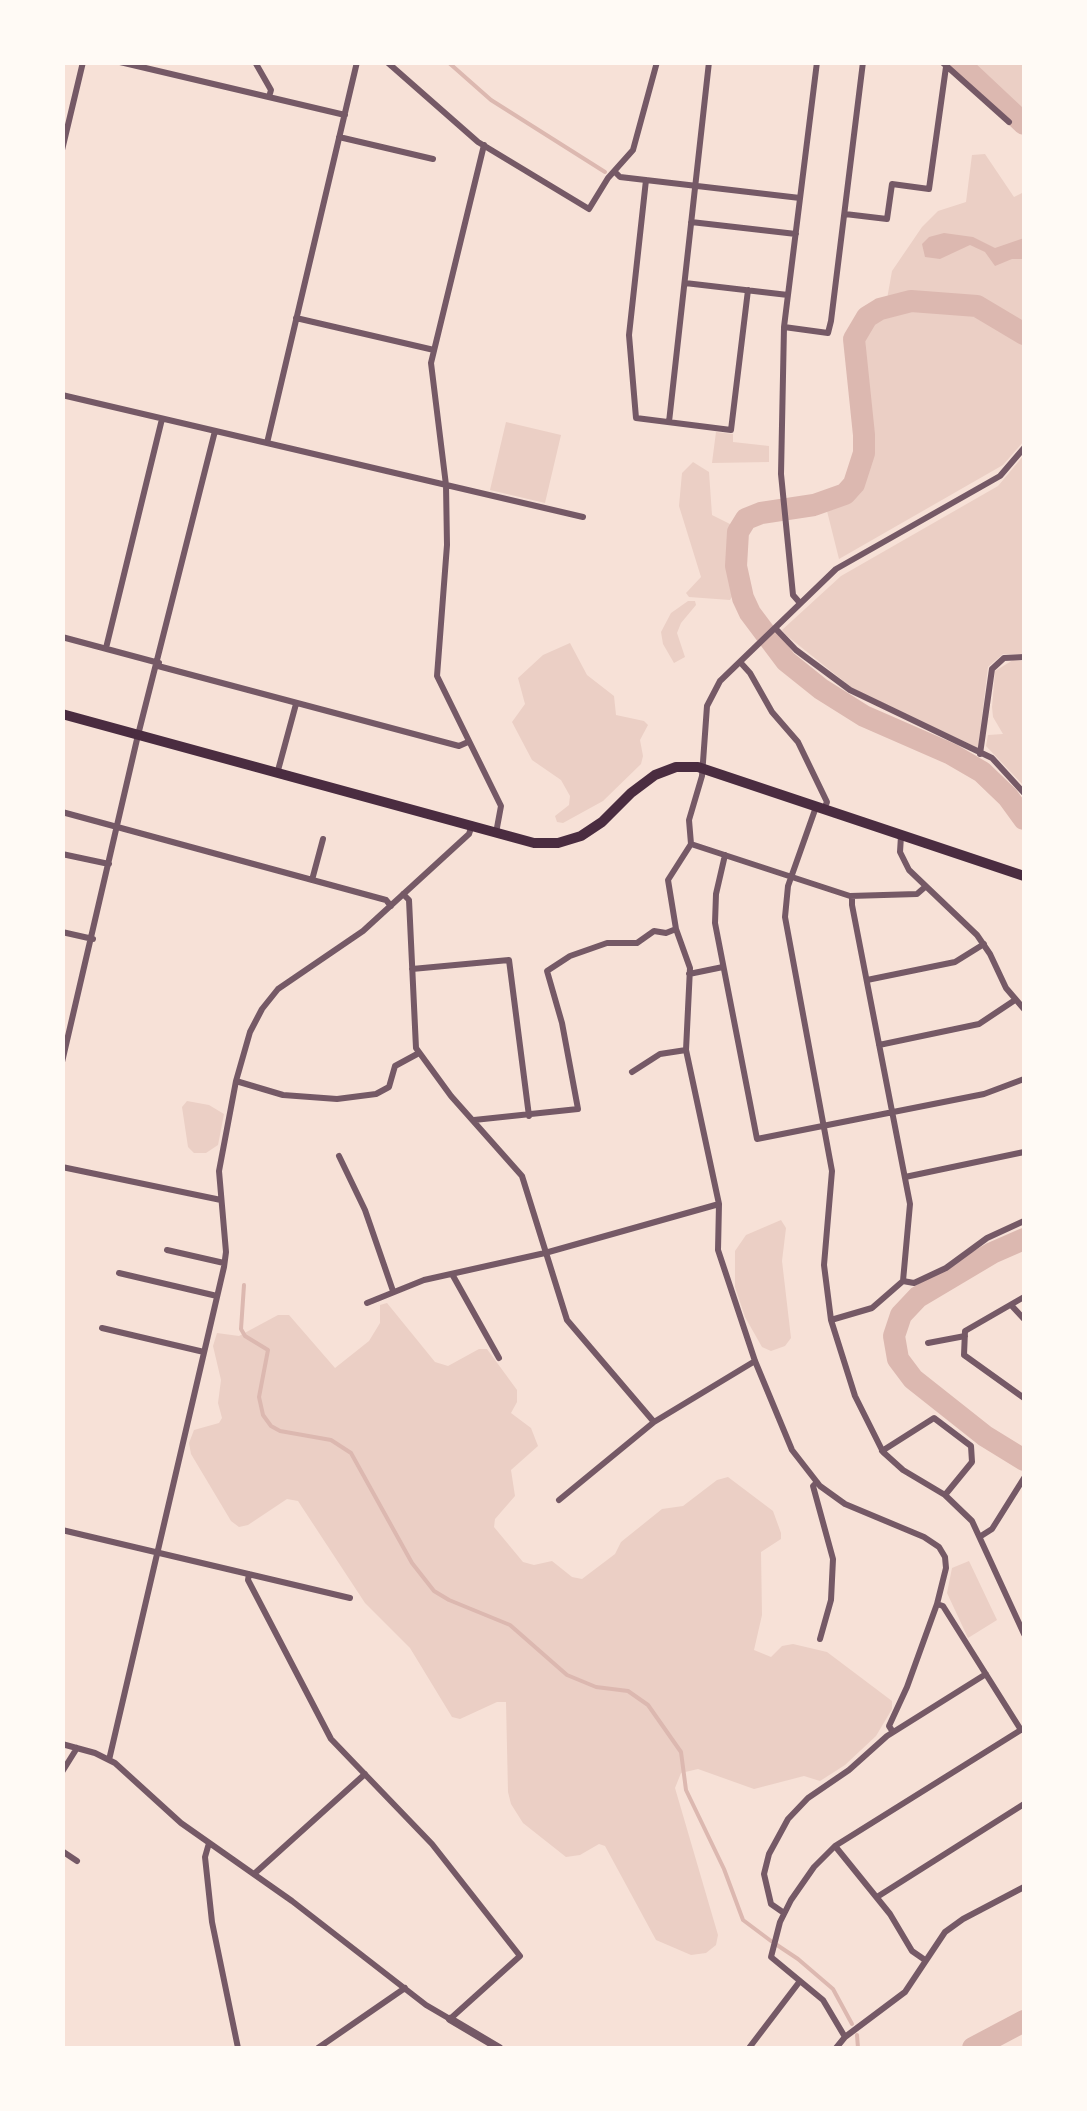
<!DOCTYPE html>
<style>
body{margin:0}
#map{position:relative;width:1087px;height:2111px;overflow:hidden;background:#f7e1d7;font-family:Ubuntu,sans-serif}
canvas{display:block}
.frame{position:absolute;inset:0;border:65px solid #fffaf5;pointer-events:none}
</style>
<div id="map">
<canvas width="1087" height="2111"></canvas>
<div class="frame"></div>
</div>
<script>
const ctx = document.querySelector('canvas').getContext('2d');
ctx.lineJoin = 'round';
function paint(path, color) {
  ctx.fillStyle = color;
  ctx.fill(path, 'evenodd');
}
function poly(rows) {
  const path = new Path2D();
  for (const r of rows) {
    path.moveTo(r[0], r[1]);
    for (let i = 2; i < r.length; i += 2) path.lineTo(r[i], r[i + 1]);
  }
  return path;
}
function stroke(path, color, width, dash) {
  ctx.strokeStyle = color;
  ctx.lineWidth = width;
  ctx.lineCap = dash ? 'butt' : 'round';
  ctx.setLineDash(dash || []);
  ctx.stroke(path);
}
paint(poly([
 [966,63,1024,63,1024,115,974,71],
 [985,154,1014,197,1024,192,1024,328,978,300,911,295,887,299,892,271,922,227,938,211,966,202,972,155],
 [911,307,976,312,1024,339,1024,441,1003,465,839,559,826,507,848,498,859,487,869,454,860,340,870,322,897,309],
 [506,422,561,435,545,503,490,490],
 [716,432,733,434,733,442,769,446,769,462,712,463],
 [1024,455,1024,654,1003,654,988,667,978,748,852,688,786,635,782,630,841,576,998,486],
 [693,462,709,472,712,515,732,525,729,566,733,595,730,600,689,597,686,593,701,577,679,506,682,473],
 [688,601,695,601,696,605,681,623,677,633,685,657,674,663,663,644,661,632,671,613],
 [570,643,587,675,614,696,616,715,644,721,648,725,640,740,643,756,641,764,603,801,563,823,557,822,555,816,569,805,570,796,561,780,532,760,512,722,525,704,518,678,543,655],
 [1013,660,1024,661,1024,786,986,746,988,735,1003,734,993,717,992,707,995,671],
 [187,1101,209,1105,224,1114,218,1145,206,1153,194,1153,188,1147,182,1107],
 [781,1220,786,1228,782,1261,791,1338,785,1346,771,1351,762,1347,745,1317,735,1287,735,1251,746,1235],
 [387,1303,435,1362,448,1366,479,1349,487,1349,517,1390,517,1402,511,1413,531,1428,538,1446,511,1470,515,1496,495,1519,494,1527,523,1562,534,1565,552,1561,572,1577,582,1579,615,1554,621,1542,662,1509,683,1506,717,1480,728,1477,773,1511,781,1533,781,1539,761,1552,762,1615,754,1650,771,1657,782,1646,793,1644,827,1652,892,1701,892,1709,876,1736,845,1765,820,1781,804,1776,754,1789,698,1769,681,1773,675,1788,718,1935,716,1945,706,1953,691,1955,656,1940,605,1846,599,1844,580,1855,566,1857,523,1823,511,1804,508,1792,506,1702,497,1702,460,1719,452,1717,410,1648,365,1603,298,1501,287,1499,248,1525,239,1527,231,1521,191,1454,189,1443,194,1430,219,1423,222,1418,218,1403,221,1380,213,1346,217,1333,239,1336,278,1315,289,1315,335,1368,369,1341,380,1323,380,1305],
 [969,1561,997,1620,968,1638,947,1593,952,1568]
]), '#ebcfc5');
paint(poly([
 [944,233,973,237,995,248,1024,238,1024,259,1012,259,995,266,985,252,970,245,940,259,925,257,922,244,929,237]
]), '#dcb8b0');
stroke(poly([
 [448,62,491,100,605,172],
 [244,1285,241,1329,245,1336,268,1350,259,1397,263,1415,271,1426,280,1431,331,1440,351,1453,412,1563,434,1591,449,1600,510,1625,567,1675,596,1687,628,1691,648,1705,681,1752,686,1790,724,1869,743,1920,771,1941],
 [777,1945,798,1959,833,1989,852,2024],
 [857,2035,858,2048]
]), '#dcb8b0', 4);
stroke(poly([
 [958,62,1024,124],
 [1024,334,977,306,911,301,880,309,867,317,854,339,864,435,864,453,854,484,845,494,814,505,761,513,746,519,738,532,736,566,743,598,750,613,786,661,821,689,864,716,951,754,982,772,1008,797,1024,819],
 [1024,1239,992,1253,918,1297,901,1315,894,1336,898,1359,913,1379,985,1436,1024,1460],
 [973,2048,1024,2021]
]), '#dcb8b0', 22);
stroke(poly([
 [120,62,345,115],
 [255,62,271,90,269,97],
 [387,62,478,142,589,209,608,178,633,150,657,62],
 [942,62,1009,122],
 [339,137,433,159],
 [484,145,431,363,446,485,447,545,437,676,501,806,496,833],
 [62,150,83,62],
 [615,172,620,177,800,198],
 [646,180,629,335,636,418,731,430,748,290],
 [845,214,887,219,892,184,929,189,946,67],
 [691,222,796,234],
 [685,283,788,295],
 [296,318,434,350],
 [784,327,828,333,831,321,863,62],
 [62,395,583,517],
 [669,422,709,62],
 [267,443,357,62],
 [800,603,793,595,781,474,784,327,817,62],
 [775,628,796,650,850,690,992,758,1024,793],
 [62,637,159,663],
 [106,648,162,419],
 [740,662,750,673,772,712,798,742,827,802,824,809],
 [158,666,459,746,468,742],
 [980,754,992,669,1004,658,1024,657],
 [277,774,296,704],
 [816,807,788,886,785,917,832,1171,824,1265,831,1320,855,1396,883,1452,903,1470,945,1495,972,1521,1024,1634],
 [62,812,386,900,391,906],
 [901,836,900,852,909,870,977,935,990,954,1006,988,1024,1009],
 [691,844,850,896,917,894,925,887],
 [62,854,109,864],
 [725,855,716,894,715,923,757,1139,984,1094,1024,1079],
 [312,880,323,839],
 [403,894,409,900,416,1048,451,1096,522,1176,567,1320,654,1422],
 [852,896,852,905,910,1204,903,1281,914,1283,946,1268,987,1238,1024,1221],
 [62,932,93,939],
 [412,969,509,960,529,1116],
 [689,974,723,967],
 [867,980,955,962,984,944],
 [879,1045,979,1024,1015,1000],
 [62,1062,138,735,215,431],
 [632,1072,660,1054,686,1050],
 [236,1081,283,1095,337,1099,376,1094,389,1087,395,1066,419,1053],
 [474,1120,578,1109,562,1023,547,971,570,956,607,943,637,943,654,931,666,933,676,929],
 [339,1156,365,1210,393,1291],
 [62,1167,221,1200],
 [905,1177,1024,1152],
 [167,1250,224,1263],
 [119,1273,217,1296],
 [452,1274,499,1358],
 [1024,1297,965,1331,964,1355,1024,1398],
 [367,1303,424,1280,545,1253,719,1204],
 [1011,1305,1024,1319],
 [831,1320,872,1308,903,1281],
 [102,1328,204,1352],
 [928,1343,965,1336],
 [882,1451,934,1418,971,1446,972,1462,945,1495],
 [817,1482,813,1486,833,1559,831,1600,820,1639],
 [559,1500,654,1422,755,1361],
 [62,1530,350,1598],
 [981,1536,992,1529,1024,1478],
 [937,1604,943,1606,1021,1730],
 [893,1732,889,1726,907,1687,937,1604,946,1568,945,1557,939,1547,924,1537,845,1504,820,1486,792,1450,755,1361,718,1250,719,1204,686,1050,690,968,676,929,668,880,691,844,689,820,702,776,707,706,720,681,836,569,1000,476,1024,448],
 [62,1744,95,1753,115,1763,181,1823,292,1901,426,2005,450,2019,520,1956,432,1844,331,1739,248,1580,249,1574],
 [109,1760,224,1267,226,1252,219,1171,236,1081,250,1032,262,1009,278,989,363,931,469,834,471,828],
 [62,1772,77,1748],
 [209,1843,205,1857,212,1922,238,2048],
 [835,1846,890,1914,912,1951,925,1960],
 [62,1851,77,1861],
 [254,1874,365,1774],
 [877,1897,1024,1804],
 [784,1913,771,1904,764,1874,769,1854,788,1819,808,1798,849,1770,887,1736,986,1674],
 [845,2037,823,2000,771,1957,780,1922,791,1900,814,1867,835,1846,1024,1728],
 [318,2048,405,1988],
 [749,2048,800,1981],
 [836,2048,845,2037,905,1992,945,1932,963,1919,1024,1887]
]), '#755966', 6);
stroke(poly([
 [450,2019,499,2048]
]), '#755966', 8);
stroke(poly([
 [62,714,534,843,558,843,581,836,602,822,631,793,655,775,676,767,698,767,1024,876]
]), '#4a2c40', 10);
</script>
